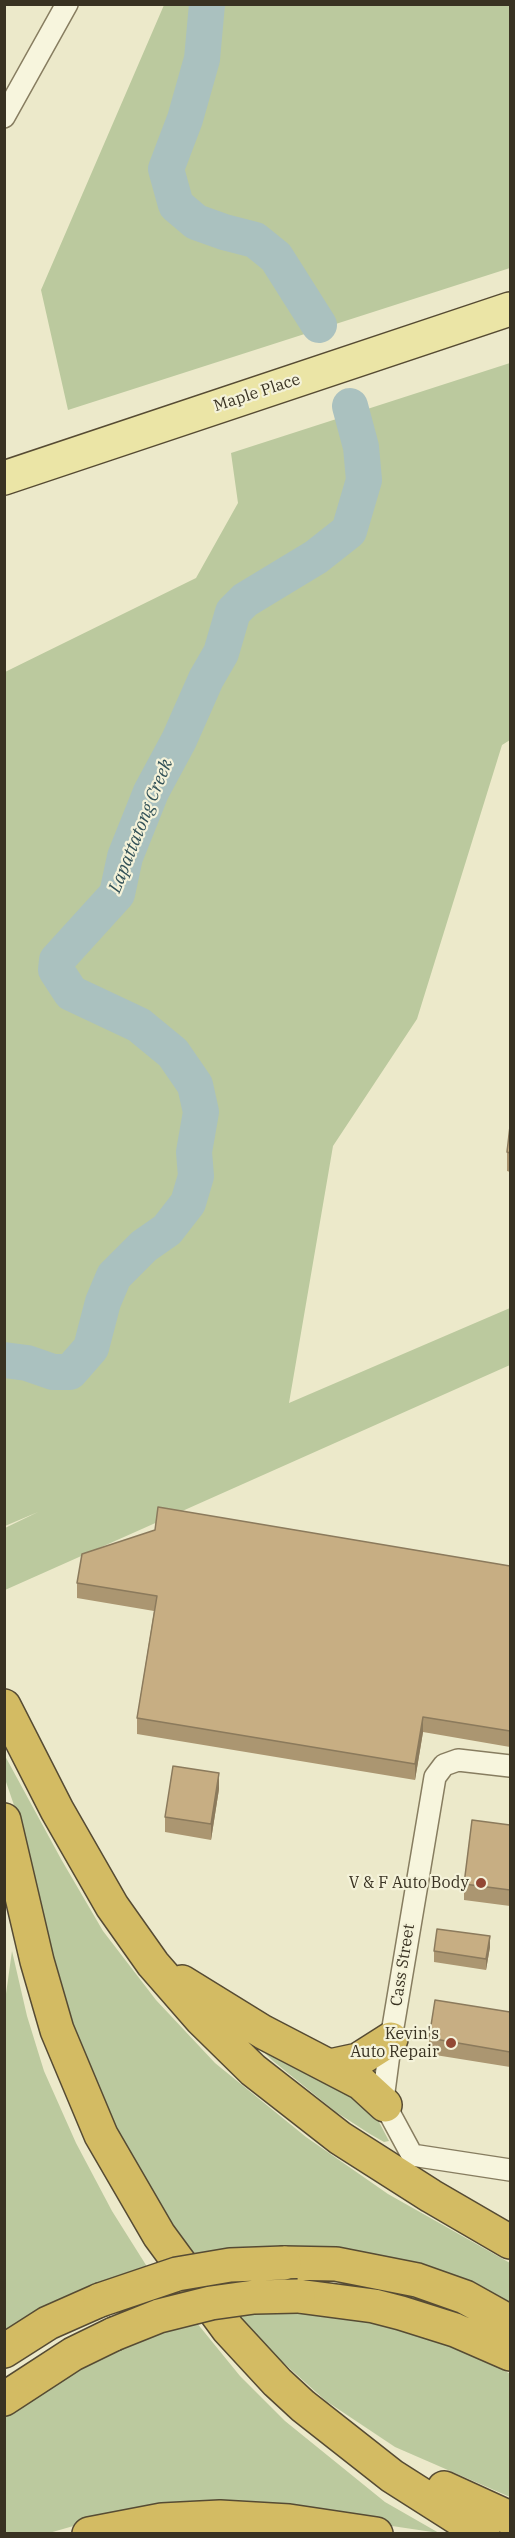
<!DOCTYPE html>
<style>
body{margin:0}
#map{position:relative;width:515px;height:2538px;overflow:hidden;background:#ece9ca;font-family:"IBM Plex Serif",serif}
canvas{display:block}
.frame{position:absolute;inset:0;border:6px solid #393222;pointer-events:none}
</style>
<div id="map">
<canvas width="515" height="2538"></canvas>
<div class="frame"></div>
</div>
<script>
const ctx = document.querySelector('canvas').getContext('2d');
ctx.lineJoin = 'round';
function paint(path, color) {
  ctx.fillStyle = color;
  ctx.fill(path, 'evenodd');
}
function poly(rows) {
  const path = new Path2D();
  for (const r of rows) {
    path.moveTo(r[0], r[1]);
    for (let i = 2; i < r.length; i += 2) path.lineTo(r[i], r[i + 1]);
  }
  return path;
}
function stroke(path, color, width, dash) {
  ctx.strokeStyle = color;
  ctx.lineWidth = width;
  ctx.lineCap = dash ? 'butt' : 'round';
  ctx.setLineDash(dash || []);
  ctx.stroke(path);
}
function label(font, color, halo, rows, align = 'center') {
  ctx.font = font + ' "IBM Plex Serif",serif';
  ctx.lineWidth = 4.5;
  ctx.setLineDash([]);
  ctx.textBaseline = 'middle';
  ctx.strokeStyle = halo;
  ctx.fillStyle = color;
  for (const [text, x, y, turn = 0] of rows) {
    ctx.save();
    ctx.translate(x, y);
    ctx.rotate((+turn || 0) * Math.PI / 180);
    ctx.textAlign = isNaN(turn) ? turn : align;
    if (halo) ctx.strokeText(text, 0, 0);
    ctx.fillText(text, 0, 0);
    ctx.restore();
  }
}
paint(poly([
 [164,5,510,5,510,268,68,410,41,290],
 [510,363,510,740,502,745,417,1019,333,1146,289,1403,510,1308,510,1365,5,1590,5,1528,38,1512,5,1526,5,672,196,578,238,503,231,453],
 [4,1754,61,1859,103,1931,156,2000,215,2063,306,2137,388,2194,510,2263,510,2308,486,2293,192,2261,171,2231,115,2125,73,2036,16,1811,5,1779],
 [12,1951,27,2016,44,2071,76,2143,112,2211,151,2273,5,2342,4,2008],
 [240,2029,370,2105,389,2141,384,2142,370,2134,336,2112,273,2061],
 [304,2306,400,2321,486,2359,510,2374,510,2497,395,2447,326,2401,268,2349,235,2311],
 [192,2317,240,2376,285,2421,385,2502,439,2533,365,2522,77,2525,49,2533,5,2533,4,2414,38,2386]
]), '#bbc99e');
stroke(poly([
 [207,4,202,59,185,119,166,169,176,205,196,222,224,232,255,240,276,257,319,325],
 [4,1360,27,1363,53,1372,70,1372,91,1348,103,1302,114,1276,144,1246,167,1230,188,1203,196,1176,194,1152,201,1112,195,1085,173,1053,139,1025,71,993,56,970,57,960,117,894,125,857,151,792,179,740,206,679,221,653,233,612,245,600,316,557,349,531,364,480,361,447,350,406]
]), '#aac1bf', 36);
const street = poly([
 [4,117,67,4],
 [510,1766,458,1760,444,1765,435,1777,391,2039,384,2092,385,2105,412,2155,510,2170]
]);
const primary = poly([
 [4,478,510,309]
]);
const highway = poly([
 [4,1706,57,1810,112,1906,153,1964,201,2019,253,2070,340,2138,431,2196,510,2242],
 [4,1820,37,1961,57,2030,101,2135,159,2235,228,2329,277,2382,303,2406,392,2476,483,2534],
 [182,1982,263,2032,361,2083,385,2105],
 [330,2066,358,2060,391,2039],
 [284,2263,336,2264,417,2280,465,2297,510,2322],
 [298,2296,374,2306,401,2313,455,2330,510,2354],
 [4,2351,48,2323,100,2300],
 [4,2399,73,2354,114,2334],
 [444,2488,510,2518],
 [89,2534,162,2520,220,2517,289,2521,376,2534]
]);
stroke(street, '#877d60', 24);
stroke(primary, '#564b33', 36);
stroke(highway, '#564b33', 36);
stroke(street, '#f7f5dd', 21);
stroke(primary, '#ebe5a6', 33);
stroke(highway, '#d3bb63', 33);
const highwayBridge = poly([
 [100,2300,177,2274,230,2265,284,2263],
 [114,2334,159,2316,211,2303,254,2297,298,2296]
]);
stroke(highwayBridge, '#564b33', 36, []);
stroke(highwayBridge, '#d3bb63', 33);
paint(poly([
 [510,1126,510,1172,507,1171,507,1152],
 [510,1566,510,1747,423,1732,415,1780,137,1734,137,1718,154,1611,77,1598,77,1583],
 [219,1789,211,1840,165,1832,165,1817],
 [510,1825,510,1906,464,1900,464,1884],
 [490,1947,486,1970,434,1962,434,1951],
 [510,2012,510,2067,429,2054,429,2038]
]), '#ab9671');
paint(poly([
 [423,1717,423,1732,415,1780,415,1764],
 [219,1773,219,1789,211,1840,211,1824],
 [490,1936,490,1947,486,1970,486,1959]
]), '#8b7a5c');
const building = poly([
 [510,1126,510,1153,507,1152,510,1126],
 [158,1507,510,1566,510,1731,423,1717,415,1764,137,1718,157,1596,77,1583,82,1554,155,1530,158,1507],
 [173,1766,219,1773,211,1824,165,1817,173,1766],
 [472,1820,510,1825,510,1890,464,1884,472,1820],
 [437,1929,490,1936,486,1959,434,1951,437,1929],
 [435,2000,510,2012,510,2052,429,2038,435,2000]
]);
paint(building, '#c7ae83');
stroke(building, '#8b7a5c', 1.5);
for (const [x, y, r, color] of [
 [481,1883,6,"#924834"],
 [451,2043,6,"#924834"]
]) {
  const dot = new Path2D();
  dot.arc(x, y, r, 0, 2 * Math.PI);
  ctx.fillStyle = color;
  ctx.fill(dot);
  stroke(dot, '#f4f2d9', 2);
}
label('16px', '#393222', '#f4f2d9', [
 ["Maple Place",257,393,-18],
 ["Cass Street",403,1965,-81]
]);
label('16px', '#393222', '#f4f2d9', [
 ["V & F Auto Body",469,1883],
 ["Kevin's",439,2034],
 ["Auto Repair",439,2052]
], 'right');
label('italic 18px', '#325157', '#f4f2d9', [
 ["Lapattatong Creek",141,826,-68]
]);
</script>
